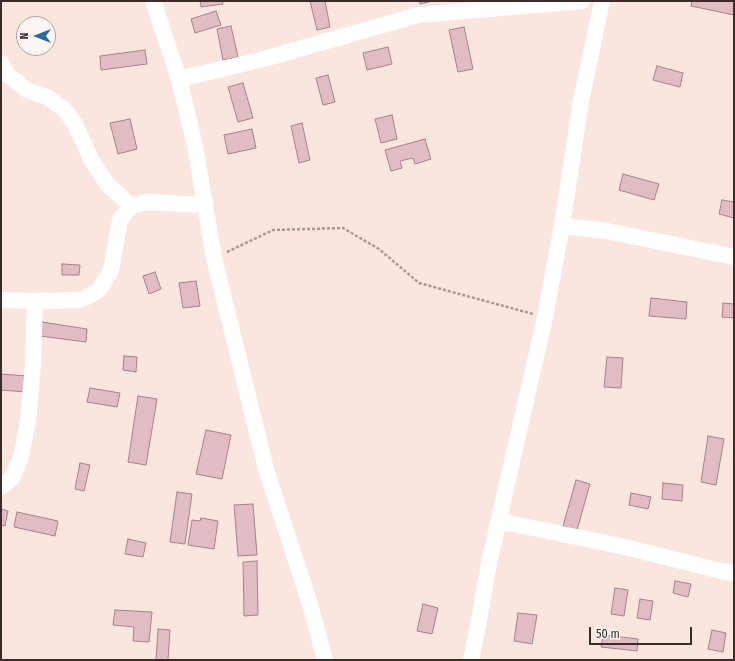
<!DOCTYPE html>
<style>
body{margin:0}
#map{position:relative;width:735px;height:661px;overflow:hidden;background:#fbe5df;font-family:"Fira Sans Condensed",sans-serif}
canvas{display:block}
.frame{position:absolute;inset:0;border:2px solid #3a2c28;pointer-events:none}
.north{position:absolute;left:16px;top:16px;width:40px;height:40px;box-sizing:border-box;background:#fdf6f4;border:1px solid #afa5a2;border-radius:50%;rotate:270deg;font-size:11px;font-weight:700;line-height:16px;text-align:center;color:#3a2c28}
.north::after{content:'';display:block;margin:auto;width:14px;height:18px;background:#276da1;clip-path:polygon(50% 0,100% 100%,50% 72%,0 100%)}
.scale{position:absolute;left:589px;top:627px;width:103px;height:18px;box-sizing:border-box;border:2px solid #3a2c28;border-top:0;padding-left:5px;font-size:12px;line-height:14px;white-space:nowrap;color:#3a2c28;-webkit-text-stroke:3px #fdf6f4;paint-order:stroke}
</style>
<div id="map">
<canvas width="735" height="661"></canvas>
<div class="frame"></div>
<div class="north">N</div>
<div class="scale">50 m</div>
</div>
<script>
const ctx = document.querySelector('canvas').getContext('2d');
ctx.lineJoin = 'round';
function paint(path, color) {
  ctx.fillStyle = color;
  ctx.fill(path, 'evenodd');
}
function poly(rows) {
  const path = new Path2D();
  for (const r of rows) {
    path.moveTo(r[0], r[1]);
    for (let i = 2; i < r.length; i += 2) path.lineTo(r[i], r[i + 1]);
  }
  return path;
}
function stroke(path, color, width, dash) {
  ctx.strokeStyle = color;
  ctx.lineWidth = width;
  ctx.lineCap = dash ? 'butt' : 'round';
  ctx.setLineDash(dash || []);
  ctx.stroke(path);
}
const building = poly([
 [200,1,222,1,223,4,201,7,200,1],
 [310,1,325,1,330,27,317,30,310,1],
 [419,1,433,1,420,4,419,1],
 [692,1,734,1,734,15,691,6,692,1],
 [216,11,221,25,195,33,191,19,216,11],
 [231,26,238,57,223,60,217,29,231,26],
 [464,27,473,69,458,72,449,30,464,27],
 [388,47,392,64,367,70,363,53,388,47],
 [145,50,147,64,101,70,100,56,145,50],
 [657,66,683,73,680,87,653,80,657,66],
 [328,75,335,102,323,105,316,78,328,75],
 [243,83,253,118,238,122,228,87,243,83],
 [392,115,397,139,381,143,375,119,392,115],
 [130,119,137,149,118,154,110,123,130,119],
 [302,123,310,160,299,163,291,126,302,123],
 [252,129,256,148,228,154,224,135,252,129],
 [425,139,431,159,415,164,413,158,400,161,402,168,391,171,385,150,425,139],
 [623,174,659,184,654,200,619,190,623,174],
 [722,200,734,202,734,218,719,214,722,200],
 [62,264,80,265,79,275,62,275,62,264],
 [155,272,161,289,149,294,143,276,155,272],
 [196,281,200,306,183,308,179,283,196,281],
 [651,298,687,302,686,319,649,316,651,298],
 [723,303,734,304,734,318,722,317,723,303],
 [42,322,87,329,86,342,40,336,42,322],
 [124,356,137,357,136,372,123,370,124,356],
 [607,357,623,358,621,388,604,387,607,357],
 [1,374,27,376,25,392,1,390,1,374],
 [90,388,120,393,117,407,87,402,90,388],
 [138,396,157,399,146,465,128,462,138,396],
 [206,430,231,435,222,479,196,474,206,430],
 [708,436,724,439,716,485,701,482,708,436],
 [80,463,90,465,84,491,75,489,80,463],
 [576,480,590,484,577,530,563,526,576,480],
 [663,483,683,485,682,501,662,499,663,483],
 [177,492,192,494,185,544,170,542,177,492],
 [631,493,651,497,648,509,629,505,631,493],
 [253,504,257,555,238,556,234,505,253,504],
 [1,509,8,511,5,526,1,525,1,509],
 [17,512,58,521,55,536,14,527,17,512],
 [201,518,218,521,214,549,188,545,192,520,200,521,201,518],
 [128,539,146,543,143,557,125,554,128,539],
 [257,561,258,615,244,616,243,562,257,561],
 [675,581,691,584,688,597,673,593,675,581],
 [615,588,628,590,624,616,611,614,615,588],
 [640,599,653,601,650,620,637,618,640,599],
 [423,604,438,608,432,634,417,631,423,604],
 [115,610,152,612,149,642,133,641,134,627,113,625,115,610],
 [518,613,537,615,532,644,514,641,518,613],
 [158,629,170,630,168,660,156,660,158,629],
 [712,630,726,633,723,652,708,649,712,630],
 [603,635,638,639,637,651,601,647,603,635]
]);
paint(building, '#e1bcc3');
stroke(building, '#a58289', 1);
stroke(poly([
 [227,252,273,230,343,228,379,249,419,283,533,314]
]), '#a99792', 2.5, [3, 2]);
stroke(poly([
 [153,1,179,79,195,146,214,258,266,469,310,604,325,660],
 [1,63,8,75,27,90,47,97,64,109,75,124,92,161,107,184,131,206],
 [179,79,260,60,418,15,582,1],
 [562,226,607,231,734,257],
 [1,300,35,301,80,300,89,296,100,289,111,270,120,220,131,206,147,202,206,205],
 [1,487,12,478,21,457,28,421,33,364,35,301],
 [499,521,625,547,721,571,734,573],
 [471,660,480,615,489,563,545,317,562,226,581,101,602,1]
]), '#fff', 16);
</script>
